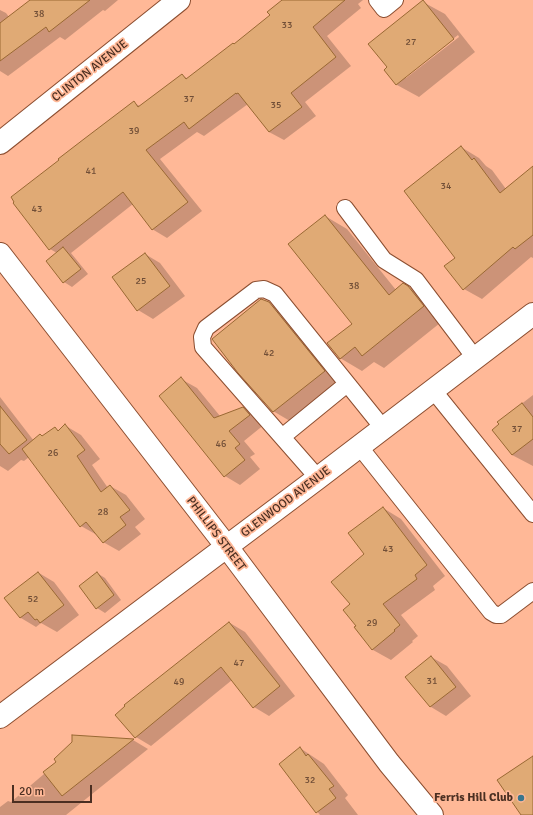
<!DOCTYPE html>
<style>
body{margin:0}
#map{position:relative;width:533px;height:815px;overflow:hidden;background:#ffb897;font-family:Signika,sans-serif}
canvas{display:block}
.scale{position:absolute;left:12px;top:785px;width:80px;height:18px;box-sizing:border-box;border:2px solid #4b2f22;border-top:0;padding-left:5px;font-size:12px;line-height:14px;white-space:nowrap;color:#4b2f22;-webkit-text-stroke:3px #ffb897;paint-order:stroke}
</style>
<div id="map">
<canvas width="533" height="815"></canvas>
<div class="scale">20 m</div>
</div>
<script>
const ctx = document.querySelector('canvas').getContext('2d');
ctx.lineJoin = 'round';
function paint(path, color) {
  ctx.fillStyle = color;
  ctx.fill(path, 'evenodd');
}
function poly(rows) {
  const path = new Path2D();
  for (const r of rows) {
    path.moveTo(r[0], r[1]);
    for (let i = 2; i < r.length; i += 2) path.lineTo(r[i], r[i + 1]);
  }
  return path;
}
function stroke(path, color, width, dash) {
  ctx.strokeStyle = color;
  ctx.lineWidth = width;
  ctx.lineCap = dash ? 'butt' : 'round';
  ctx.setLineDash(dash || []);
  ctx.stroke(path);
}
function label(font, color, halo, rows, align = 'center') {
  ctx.font = font + ' Signika,sans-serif';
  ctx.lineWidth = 3.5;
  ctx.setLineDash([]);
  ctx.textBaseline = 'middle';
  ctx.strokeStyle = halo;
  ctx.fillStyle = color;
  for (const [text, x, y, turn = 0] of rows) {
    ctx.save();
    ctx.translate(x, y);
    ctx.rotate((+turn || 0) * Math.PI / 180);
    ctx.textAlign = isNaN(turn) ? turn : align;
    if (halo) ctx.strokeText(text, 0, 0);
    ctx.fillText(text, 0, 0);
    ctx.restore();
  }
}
paint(poly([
 [32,0,118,0,105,11,103,10,65,40,60,37,8,76,0,71,0,10,6,13,9,17],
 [283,0,363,0,358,4,361,8,327,36,351,66,305,102,316,116,284,140,269,132,248,104,204,136,197,132,160,159,202,211,167,238,152,229,133,204,71,253,88,274,72,287,64,282,57,253,50,249,134,103,140,106,182,75,188,79,234,45,271,15],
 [423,2,445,14,475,52,419,97,397,85,385,70],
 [458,35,459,37,406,78,405,77],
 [461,147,479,158,486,166,492,170,506,189,533,168,533,258,531,257,482,299,464,289,457,258],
 [325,216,347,229,396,290,403,284,425,297,445,319,384,368,374,362,362,371,340,358,353,324],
 [145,254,160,263,185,296,153,319,138,310],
 [269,303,291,316,346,384,295,424,273,411],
 [181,379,197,388,220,416,243,408,259,418,265,424,244,441,255,454,250,457,260,469,240,485,225,476],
 [533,395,533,466,512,455,493,431,501,425,498,422],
 [0,397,34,441,43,437,55,428,59,431,66,426,81,435,100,459,92,465,108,488,110,486,126,495,145,519,135,527,141,534,119,551,103,542,97,535,81,526,29,457,24,461,21,460,8,471,0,466],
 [383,508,401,519,445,576,433,586,435,590,401,615,418,636,412,641,413,642,391,660,373,650,355,628,357,626,351,604,366,554],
 [39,573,54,582,79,615,57,632,41,623,36,627,21,618,6,599],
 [97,573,105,578,121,600,105,613,97,608],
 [230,623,245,632,295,696,269,716,254,707,232,680,151,746,136,737],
 [431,657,447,666,471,696,446,716,431,707,406,677],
 [73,736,133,740,148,749,66,815,0,815,0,807,8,801,11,802,57,763,73,743],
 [300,748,324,764,348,795,345,798,358,815,320,815,280,764]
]), '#0003');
const building = poly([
 [30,0,90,0,49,32,46,27,0,61,0,23,30,0],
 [282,0,345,0,313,27,336,57,291,93,302,107,269,132,238,93,236,94,236,93,189,129,184,122,146,150,188,202,152,230,123,192,49,250,13,203,14,202,11,197,59,160,58,159,84,139,134,101,138,107,182,74,186,79,233,43,234,44,270,15,267,12,282,0],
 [423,0,454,39,396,85,384,70,387,67,368,44,423,0],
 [461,146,472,160,474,158,500,193,533,166,533,235,515,249,513,247,463,290,444,266,455,258,404,191,461,146],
 [325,215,389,295,403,283,408,286,424,306,362,356,355,347,340,359,327,343,352,324,288,244,325,215],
 [63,247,81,269,63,283,46,261,63,247],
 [145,253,170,286,137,311,112,277,145,253],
 [261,299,269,302,325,371,273,412,238,373,212,339,261,299],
 [181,377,214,418,243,407,250,415,229,431,240,444,235,448,245,460,224,477,159,396,181,377],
 [522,403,533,417,533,439,512,455,492,430,499,424,497,422,522,403],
 [0,406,27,440,9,454,0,444,0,406],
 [65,424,85,450,77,456,101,492,110,485,130,510,120,517,126,525,103,543,86,522,80,527,22,449,40,434,42,436,55,427,58,431,65,424],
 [383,507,427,565,415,575,417,579,383,604,400,625,394,630,395,631,372,650,354,627,356,626,343,610,350,604,331,582,364,554,348,533,383,507],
 [38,572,64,605,40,623,37,619,35,620,28,612,20,618,4,598,38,572],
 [97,572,114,595,96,609,79,586,97,572],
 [229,622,280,686,253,708,221,667,135,738,115,715,125,706,124,705,229,622],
 [431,656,456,687,430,707,405,677,431,656],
 [72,735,134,739,62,796,43,772,56,762,54,759,72,742,72,735],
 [300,747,306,756,308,754,334,786,329,789,336,798,316,813,279,764,300,747],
 [533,756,533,815,521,815,497,780,533,756]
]);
paint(building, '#e0aa75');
stroke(building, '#996833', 1);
const lane = poly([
 [377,0,384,9,395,0],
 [345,208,384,260,416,280,475,358],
 [433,390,533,514],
 [282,437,347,384],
 [359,446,491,612,496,615,501,615,533,591],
 [318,478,203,347,202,337,206,328,256,290,264,289,275,294,383,428]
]);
const street = poly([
 [0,143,179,0],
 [0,254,227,547,389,763,432,815],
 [0,717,318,478,533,314]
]);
stroke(lane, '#8c4e30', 18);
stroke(street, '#8c4e30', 24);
stroke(lane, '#fff', 16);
stroke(street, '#fff', 22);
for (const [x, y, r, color] of [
 [521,798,4,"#3a768d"]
]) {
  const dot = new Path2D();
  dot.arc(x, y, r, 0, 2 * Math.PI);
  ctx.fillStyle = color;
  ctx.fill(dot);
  stroke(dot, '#ffb897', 1.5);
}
label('10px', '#704e37', null, [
 ["38",39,14],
 ["33",287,25],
 ["27",411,42],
 ["37",189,99],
 ["35",276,105],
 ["39",134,131],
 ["41",91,171],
 ["34",446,186],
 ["43",37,209],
 ["25",141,281],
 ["38",354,286],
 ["42",269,353],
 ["37",517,429],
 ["46",221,444],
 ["26",53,453],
 ["28",103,512],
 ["43",388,549],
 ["52",33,599],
 ["29",372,623],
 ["47",239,663],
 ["31",432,681],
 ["49",179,682],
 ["32",310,780]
]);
label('12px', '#4b2f22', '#ffb897', [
 ["CLINTON AVENUE",90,71,-38],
 ["GLENWOOD AVENUE",286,502,-37],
 ["PHILLIPS STREET",216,534,53]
]);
label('bold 12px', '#4b2f22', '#ffb897', [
 ["Ferris Hill Club",513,798]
], 'right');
</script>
